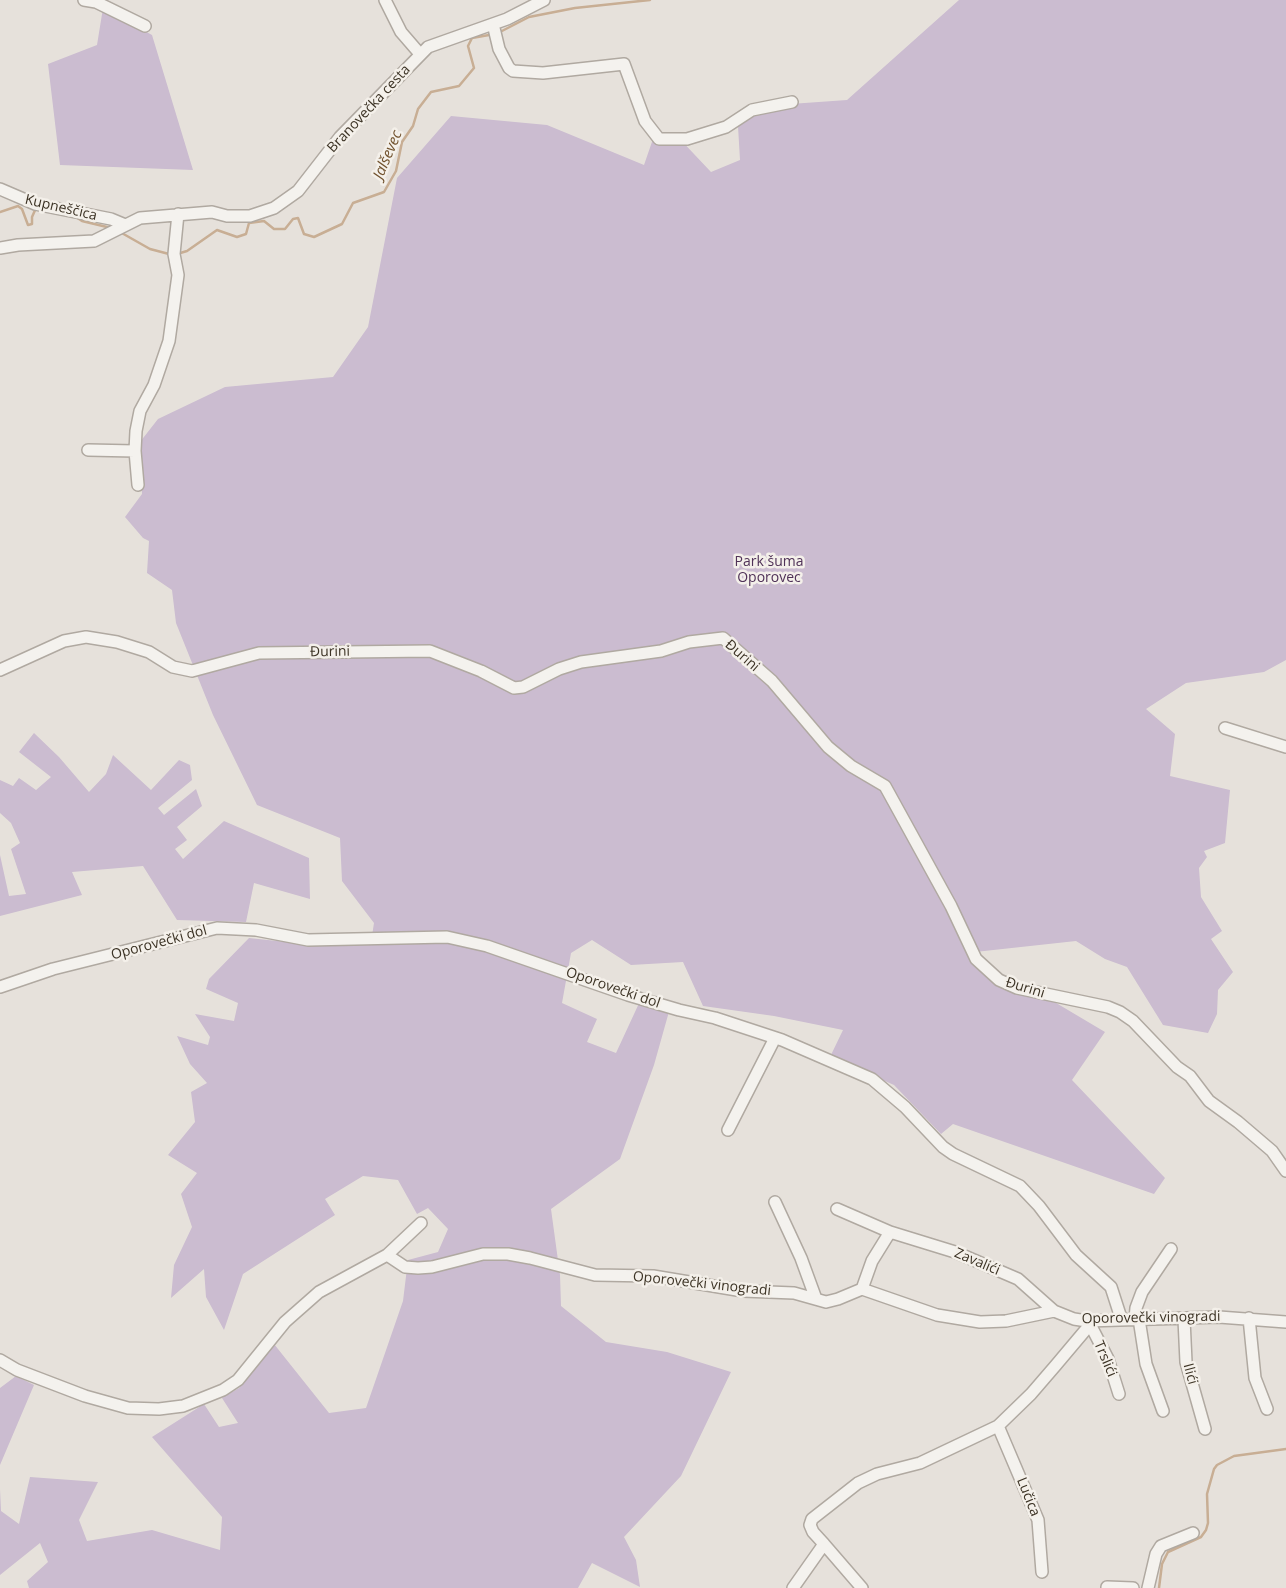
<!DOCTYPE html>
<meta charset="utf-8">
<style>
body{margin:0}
canvas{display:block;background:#e6e1db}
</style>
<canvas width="1286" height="1588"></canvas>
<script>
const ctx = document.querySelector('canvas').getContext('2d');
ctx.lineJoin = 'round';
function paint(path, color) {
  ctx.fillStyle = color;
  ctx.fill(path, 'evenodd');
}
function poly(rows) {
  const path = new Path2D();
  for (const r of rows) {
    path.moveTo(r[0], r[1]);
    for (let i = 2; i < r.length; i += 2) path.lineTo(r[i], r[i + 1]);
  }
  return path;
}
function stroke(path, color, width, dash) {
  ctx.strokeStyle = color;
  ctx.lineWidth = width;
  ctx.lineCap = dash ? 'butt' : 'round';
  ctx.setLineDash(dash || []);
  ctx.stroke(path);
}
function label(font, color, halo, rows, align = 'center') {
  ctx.font = font + ' "Open Sans",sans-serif';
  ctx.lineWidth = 5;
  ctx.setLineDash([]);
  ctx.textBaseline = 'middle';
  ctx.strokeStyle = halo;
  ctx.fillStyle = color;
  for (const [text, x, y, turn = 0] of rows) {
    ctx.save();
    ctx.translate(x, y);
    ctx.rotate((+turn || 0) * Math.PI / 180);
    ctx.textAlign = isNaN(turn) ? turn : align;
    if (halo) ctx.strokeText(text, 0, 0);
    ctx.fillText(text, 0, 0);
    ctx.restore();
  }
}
paint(poly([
 [959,0,1286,0,1286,660,1264,672,1186,683,1146,709,1175,734,1170,776,1230,790,1225,843,1204,851,1207,857,1199,868,1201,897,1222,931,1211,939,1233,972,1218,990,1217,1014,1208,1033,1163,1025,1127,967,1105,959,1076,941,975,952,997,974,1041,994,1105,1032,1072,1080,1165,1178,1154,1194,953,1124,941,1134,894,1085,830,1057,843,1030,774,1016,703,1006,683,962,631,965,592,940,571,953,562,1003,597,1019,587,1042,616,1053,641,999,670,1008,654,1065,620,1159,551,1209,560,1275,561,1306,606,1342,667,1352,731,1372,681,1476,624,1537,636,1560,640,1587,592,1563,578,1588,29,1588,27,1581,48,1562,40,1543,0,1575,0,1489,1,1511,19,1524,30,1477,98,1482,79,1520,87,1541,152,1530,220,1550,222,1517,152,1437,204,1404,219,1427,238,1423,222,1398,239,1388,274,1344,329,1413,366,1408,403,1301,408,1260,438,1252,448,1229,428,1208,417,1214,398,1180,363,1176,325,1199,335,1215,243,1274,224,1330,206,1297,204,1269,171,1298,174,1265,192,1227,181,1194,197,1173,168,1155,195,1122,191,1092,207,1083,190,1064,177,1036,208,1045,210,1037,195,1014,234,1021,238,1003,206,989,209,979,249,938,305,944,371,942,374,923,342,881,340,838,257,805,213,715,176,623,172,590,147,573,149,541,143,538,125,517,142,494,140,442,158,419,225,387,333,377,368,327,397,178,451,116,547,125,644,165,654,136,677,136,711,172,740,160,738,126,762,106,847,100],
 [103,8,152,35,193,170,60,165,48,64,97,45],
 [34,733,59,757,89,792,106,774,113,755,151,790,179,760,190,765,192,780,158,808,164,815,196,789,202,806,177,827,187,840,175,849,183,859,224,821,309,858,310,899,254,883,246,922,177,920,143,866,72,872,82,895,0,916,0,855,9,896,26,894,11,849,20,843,11,823,0,813,0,780,13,786,19,778,36,790,51,777,19,752],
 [16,1376,34,1385,0,1465,0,1388]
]), '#cbbcd0');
stroke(poly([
 [500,32,529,17,575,8,650,0],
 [0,212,18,206,22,209,28,225,32,224,32,217,36,208],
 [76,217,82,221,111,228],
 [120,232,150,249,169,254],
 [177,254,187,251,217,230,237,237,246,234,249,223,264,221,274,229,285,229,293,219,298,218,304,234,314,237,342,224,353,203,384,192,396,171,402,142,413,126,418,109,431,92,459,86,474,68,468,46,472,38,489,35],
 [1159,1588,1162,1564,1168,1552,1201,1537,1206,1530,1208,1523,1207,1494,1214,1469,1217,1465,1234,1456,1286,1449]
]), '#c8ae94', 2.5);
const minor = poly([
 [84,0,96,2,145,26],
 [385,0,401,32,420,54],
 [493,24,499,49,509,68,513,71,543,73,624,64,645,121,659,139,687,139,726,127,752,110,792,102],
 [0,189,35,204,111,219,123,224],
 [0,248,18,245,94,241,140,218,212,212,227,216,250,216,274,208,298,191,340,137,428,47,507,19,544,0],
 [88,450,135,451],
 [138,485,135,451,136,431,140,411,154,385,169,341,178,275,174,254,178,214],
 [0,670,64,641,86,637,117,642,149,652,173,667,192,671,259,653,430,651,481,671,514,688,523,687,559,669,581,662,661,651,689,642,723,638,772,681,828,747,851,766,885,786,951,906,976,959,999,980,1017,988,1108,1007,1120,1012,1133,1021,1177,1067,1190,1076,1209,1101,1238,1122,1272,1151,1286,1171],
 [1225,728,1286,747],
 [0,987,53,969,217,928,256,930,308,940,447,937,487,946,628,995,679,1010,715,1018,782,1040,872,1079,905,1107,943,1147,953,1154,1020,1186,1039,1206,1076,1255,1111,1287,1121,1318],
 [728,1130,775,1038],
 [775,1202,801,1258,816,1299],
 [837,1209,890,1232],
 [387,1255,421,1223],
 [862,1289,872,1261,890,1232,955,1252,1018,1279,1054,1311,1074,1319,1087,1321,1219,1317,1286,1322],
 [1249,1318,1255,1378,1267,1409],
 [1135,1319,1136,1308,1142,1292,1171,1249],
 [1139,1319,1146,1364,1163,1411],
 [1184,1319,1186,1362,1205,1429],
 [1088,1327,1093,1330,1108,1359,1119,1394],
 [0,1360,17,1370,85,1396,128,1408,159,1409,183,1406,223,1390,238,1380,285,1322,319,1292,387,1255,405,1267,418,1268,432,1267,483,1254,508,1254,530,1258,595,1275,653,1276,743,1291,794,1293,826,1302,838,1299,862,1289,937,1315,980,1322,1006,1321,1054,1311],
 [998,1426,1038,1520,1042,1572],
 [824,1544,862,1588],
 [1107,1587,1133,1588],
 [793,1588,824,1544,813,1532,810,1525,812,1519,858,1483,877,1474,920,1463,998,1426,1031,1394,1056,1365,1088,1327,1087,1321],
 [1148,1588,1156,1554,1161,1546,1193,1533]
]);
stroke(minor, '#b0a9a1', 14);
stroke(minor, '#f4f2ee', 11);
label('14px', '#3c3325', '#f4f0ea', [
 ["Branovečka cesta",369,109,-47],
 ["Kupneščica",61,208,13],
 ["Đurini",330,652,-1],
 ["Đurini",742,656,41],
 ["Oporovečki dol",159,943,-15],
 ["Oporovečki dol",613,988,19],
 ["Đurini",1025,988,17],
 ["Zavalići",977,1262,23],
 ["Oporovečki vinogradi",702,1284,6],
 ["Oporovečki vinogradi",1151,1318,-1],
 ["Trslići",1105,1359,67],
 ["Ilići",1190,1374,75],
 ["Lučica",1028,1497,68]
]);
label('14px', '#503258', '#f4f0ea', [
 ["Park šuma",769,562],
 ["Oporovec",769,578]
]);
label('italic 15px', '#71522e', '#f4f0ea', [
 ["Jalševec",388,155,-67]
]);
</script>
